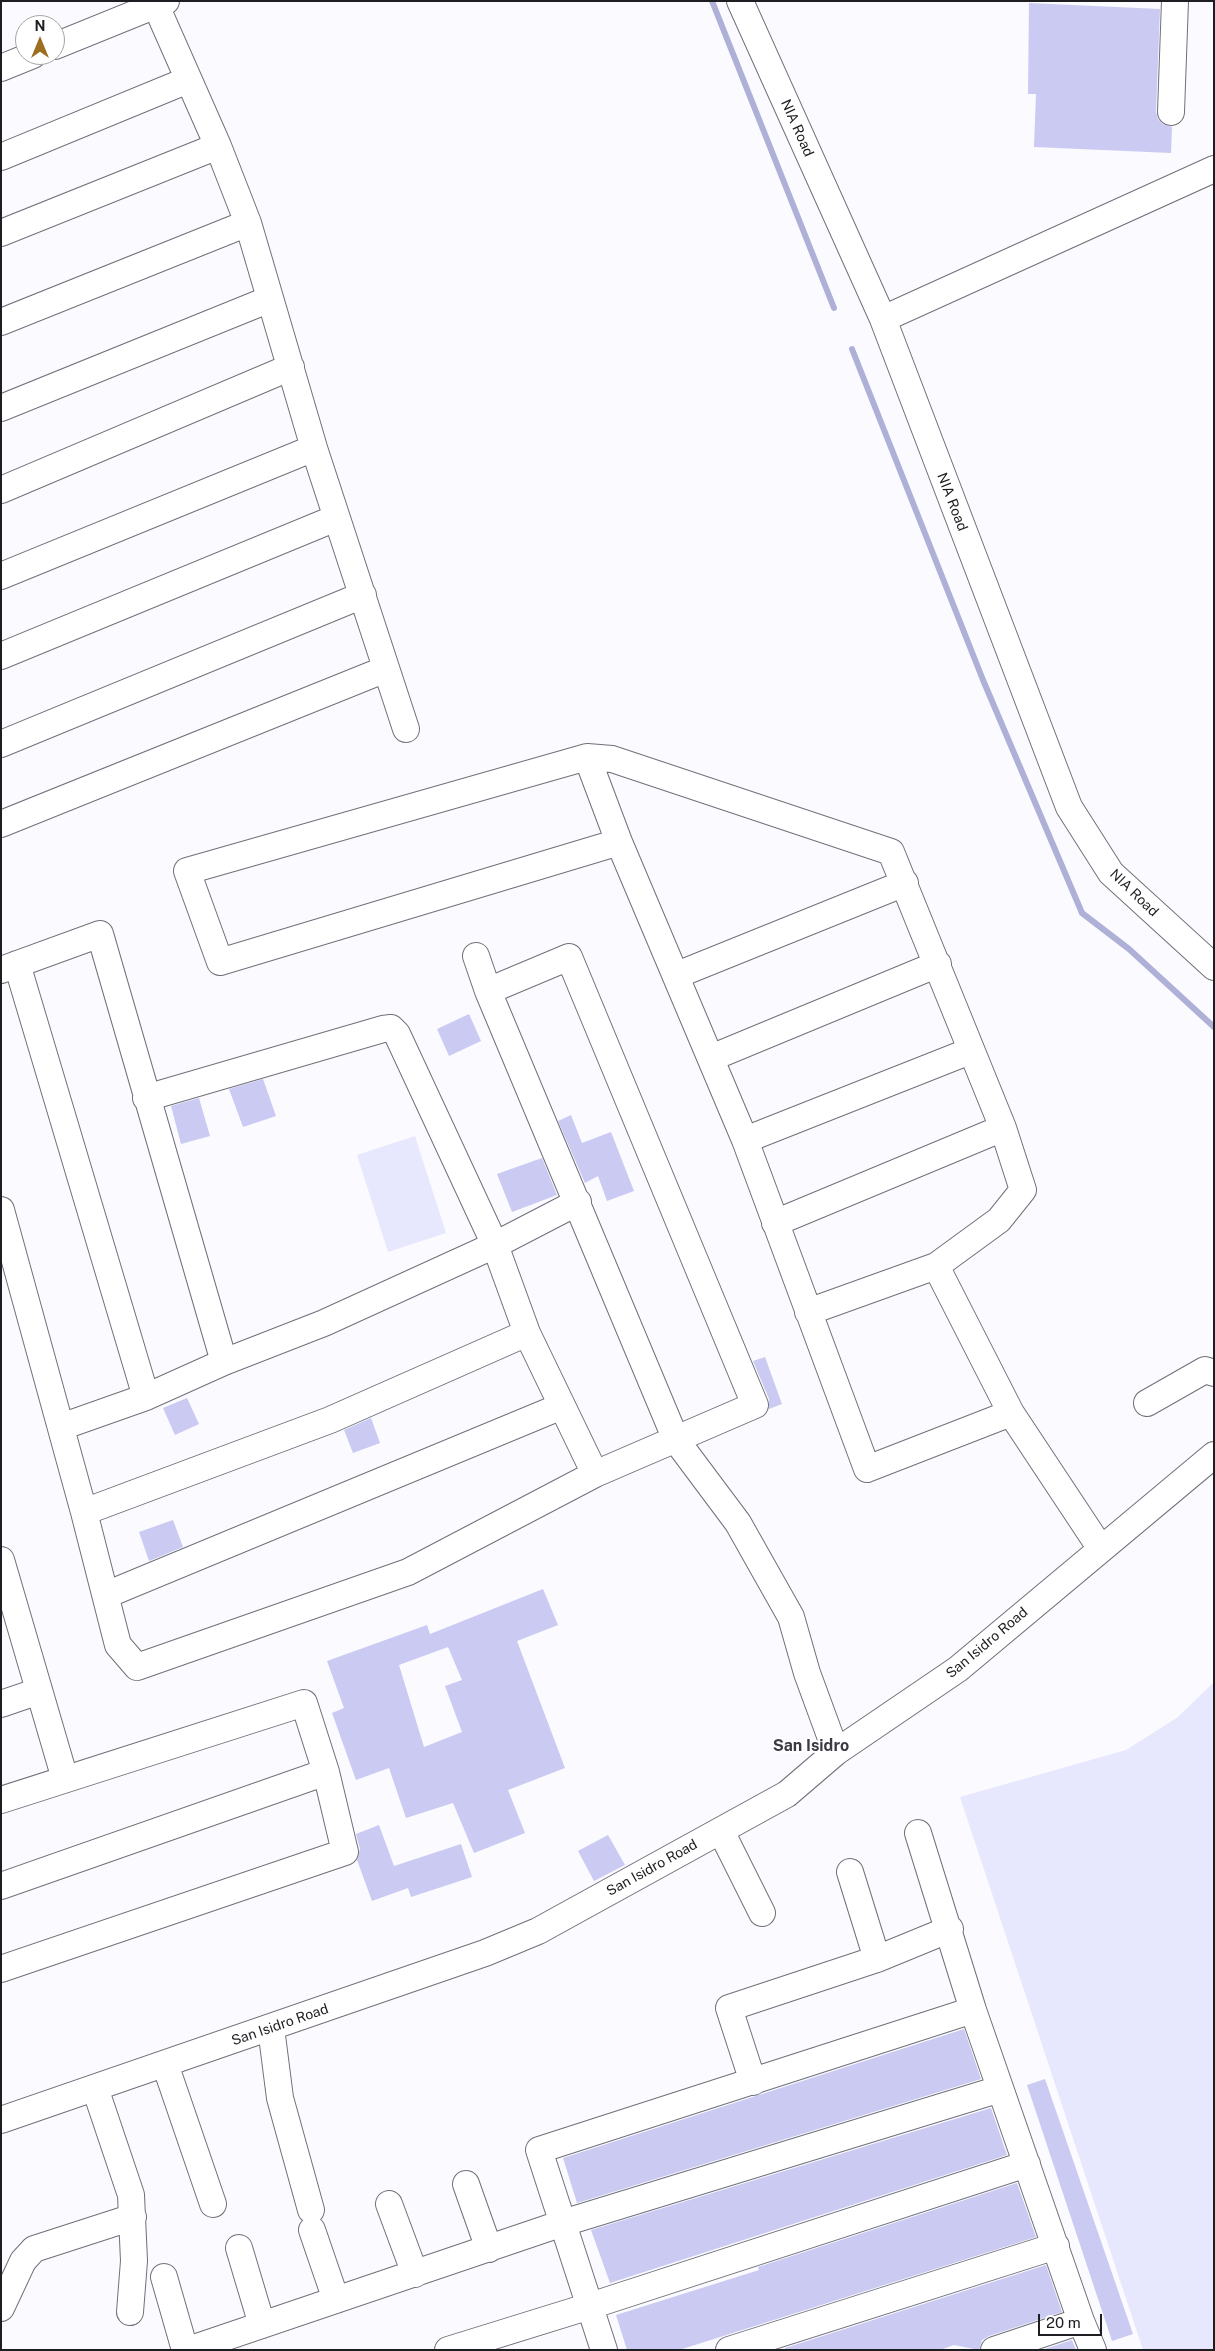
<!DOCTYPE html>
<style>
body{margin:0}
#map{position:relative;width:1215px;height:2351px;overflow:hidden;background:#fafaff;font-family:"Public Sans",sans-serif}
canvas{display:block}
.frame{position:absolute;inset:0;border:2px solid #1e1e22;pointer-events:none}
.north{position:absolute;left:15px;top:15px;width:50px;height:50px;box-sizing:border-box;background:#fff;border:1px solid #a5a5a7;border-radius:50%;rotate:0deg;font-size:14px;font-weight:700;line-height:20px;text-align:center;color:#1e1e22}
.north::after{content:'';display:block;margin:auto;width:18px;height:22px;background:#9d6e20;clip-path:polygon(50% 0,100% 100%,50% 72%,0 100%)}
.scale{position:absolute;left:1038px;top:2314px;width:64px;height:22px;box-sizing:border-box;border:2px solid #1e1e22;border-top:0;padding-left:6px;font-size:15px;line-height:18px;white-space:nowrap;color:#1e1e22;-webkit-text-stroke:4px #fff;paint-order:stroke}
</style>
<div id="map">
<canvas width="1215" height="2351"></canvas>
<div class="frame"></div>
<div class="north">N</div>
<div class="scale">20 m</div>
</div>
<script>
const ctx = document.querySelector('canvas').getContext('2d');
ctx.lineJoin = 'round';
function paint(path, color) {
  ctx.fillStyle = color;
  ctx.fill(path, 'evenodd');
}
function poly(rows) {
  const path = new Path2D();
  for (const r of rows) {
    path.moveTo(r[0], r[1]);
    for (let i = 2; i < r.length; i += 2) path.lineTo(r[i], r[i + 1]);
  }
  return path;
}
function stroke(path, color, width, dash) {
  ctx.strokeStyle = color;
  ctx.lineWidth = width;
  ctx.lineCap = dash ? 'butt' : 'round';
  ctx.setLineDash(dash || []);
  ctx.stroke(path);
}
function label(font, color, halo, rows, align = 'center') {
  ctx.font = font + ' "Public Sans",sans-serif';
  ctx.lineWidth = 4;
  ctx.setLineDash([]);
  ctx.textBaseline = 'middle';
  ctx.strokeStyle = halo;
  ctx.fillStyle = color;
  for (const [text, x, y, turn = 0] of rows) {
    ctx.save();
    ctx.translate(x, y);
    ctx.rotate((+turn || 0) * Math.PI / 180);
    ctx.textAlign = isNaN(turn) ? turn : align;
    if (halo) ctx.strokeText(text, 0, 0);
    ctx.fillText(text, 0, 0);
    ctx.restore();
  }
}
paint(poly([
 [415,1136,446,1233,388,1252,357,1155],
 [1214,1682,1214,2350,1143,2350,960,1797,1126,1750,1178,1717]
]), '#e7e8fe');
stroke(poly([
 [712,1,834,308],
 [852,349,983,680,1082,913,1129,949,1214,1027]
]), '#afb0d8', 6);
paint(poly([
 [1029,3,1160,9,1156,112,1158,119,1163,124,1172,127,1171,153,1034,147,1036,94,1028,94],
 [469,1014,481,1041,449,1056,437,1029],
 [263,1079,276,1116,243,1127,229,1089],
 [199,1098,210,1136,181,1144,171,1106],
 [571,1115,582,1143,611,1132,634,1191,607,1201,598,1176,585,1183,558,1121],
 [542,1158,557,1195,512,1212,497,1174],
 [765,1357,782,1404,769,1409,769,1399,753,1361],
 [187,1398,199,1424,175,1435,163,1408],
 [371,1418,380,1443,353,1453,344,1430],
 [173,1520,183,1547,149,1561,139,1532],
 [543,1589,558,1625,517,1641,565,1768,508,1790,525,1833,474,1853,453,1803,406,1818,389,1768,356,1780,332,1713,344,1708,327,1661,427,1625,430,1634],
 [448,1647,462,1680,445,1686,462,1732,424,1747,399,1665],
 [379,1825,394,1866,461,1844,472,1877,411,1897,408,1888,372,1901,357,1860,360,1849,356,1834],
 [608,1835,625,1865,594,1881,578,1851],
 [964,2029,981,2079,577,2203,563,2158],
 [1045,2079,1133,2334,1112,2341,1027,2085],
 [991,2108,1007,2155,610,2283,591,2230],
 [1017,2183,1036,2237,679,2350,627,2350,616,2315,759,2270,758,2267],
 [1046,2265,1062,2312,989,2336,982,2340,979,2350,954,2345,940,2350,785,2350,785,2348],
 [1072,2340,1076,2350,1042,2350]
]), '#cacaf3');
const minor = poly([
 [154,1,218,146,248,223,314,448,406,729],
 [740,1,883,319,1069,807,1111,873,1214,967],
 [55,46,166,1],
 [1,68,33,55],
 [1171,112,1175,1],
 [1,157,188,80],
 [1,233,218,146],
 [883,319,1214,169],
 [1,322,248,223],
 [1,408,270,299],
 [1,490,291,367],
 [1,576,314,448],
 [1,656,336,518],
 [1,744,363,595],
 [587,757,619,842,745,1140,867,1469,1011,1413],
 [1,824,386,669],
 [619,842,220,962,187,871,587,757,612,759,891,852,1003,1128,1023,1190,999,1220,936,1266,1011,1413,1101,1549],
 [476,956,488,991,676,1440,738,1523,791,1617,807,1673,836,1752],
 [17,964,146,1397],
 [1,970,100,934,224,1362],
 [677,975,905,883],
 [711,1058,938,964],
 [146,1098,383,1029,391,1028,397,1034,495,1245,527,1333,595,1474],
 [745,1140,970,1051],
 [1,1210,84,1512,118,1645,137,1667,408,1572,595,1474,755,1405,569,957,488,991],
 [775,1223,1003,1128],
 [808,1312,936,1266],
 [1147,1403,1205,1370,1214,1373],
 [61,1427,146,1397,224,1362,324,1323,495,1245,578,1202],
 [84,1512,330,1420,527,1333],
 [1,1560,65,1779],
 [106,1595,562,1406],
 [1,1704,39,1691],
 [1,1800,304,1703,326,1772,345,1852,1,1969],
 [721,1831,762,1913],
 [918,1833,973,2010,1081,2321,1093,2350],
 [850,1872,877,1959],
 [1,1886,326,1772],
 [271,2028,280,2098,311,2210],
 [165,2064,213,2204],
 [753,2082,729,2008,877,1959,950,1929],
 [95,2088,131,2195,134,2261,130,2312],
 [1,2120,485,1953,538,1931,787,1794,836,1752,958,1669,1214,1455],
 [466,2184,489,2249],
 [389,2204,415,2274],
 [312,2230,336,2300],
 [239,2248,262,2325],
 [164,2277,185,2350],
 [1,2308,23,2261,34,2249,133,2217],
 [188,2350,563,2223,1000,2089],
 [448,2350,590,2306,1027,2164],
 [604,2350,539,2150,973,2010],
 [729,2350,1056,2246],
 [994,2350,1081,2321]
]);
stroke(minor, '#70707a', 28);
stroke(minor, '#fff', 26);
label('14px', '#1e1e22', '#fff', [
 ["NIA Road",797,128,66],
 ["NIA Road",952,502,69],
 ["NIA Road",1134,893,44],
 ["San Isidro Road",987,1643,-40],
 ["San Isidro Road",652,1868,-29],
 ["San Isidro Road",280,2025,-19]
]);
label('bold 16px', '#3a3a43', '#fff', [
 ["San Isidro",811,1746]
]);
</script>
